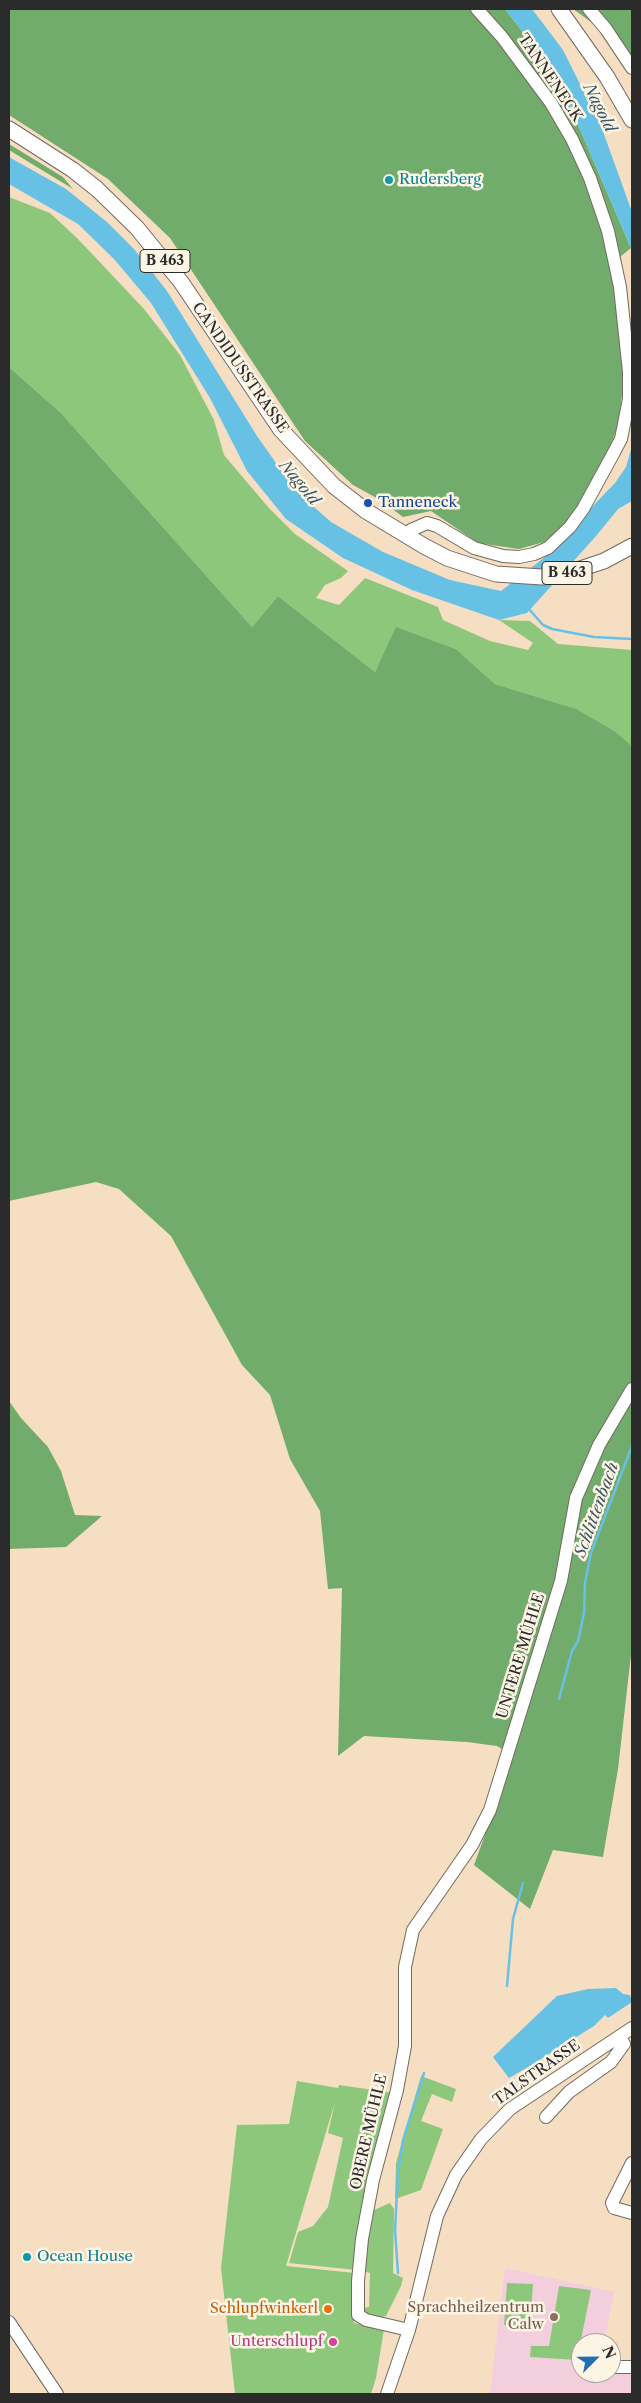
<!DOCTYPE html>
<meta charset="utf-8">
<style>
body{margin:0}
#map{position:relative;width:641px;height:2403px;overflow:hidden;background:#f5dec2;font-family:"Libre Caslon Text",serif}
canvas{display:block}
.frame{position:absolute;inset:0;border:10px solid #2b2b2b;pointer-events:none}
.north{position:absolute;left:571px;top:2333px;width:50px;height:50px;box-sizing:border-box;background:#fcf5e5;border:1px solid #a8a49b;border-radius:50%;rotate:67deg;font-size:14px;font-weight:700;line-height:20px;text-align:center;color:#2b2b2b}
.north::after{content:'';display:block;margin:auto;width:18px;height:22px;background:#1f6fb2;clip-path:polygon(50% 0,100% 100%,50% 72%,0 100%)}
</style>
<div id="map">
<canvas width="641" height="2403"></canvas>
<div class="frame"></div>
<div class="north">N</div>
</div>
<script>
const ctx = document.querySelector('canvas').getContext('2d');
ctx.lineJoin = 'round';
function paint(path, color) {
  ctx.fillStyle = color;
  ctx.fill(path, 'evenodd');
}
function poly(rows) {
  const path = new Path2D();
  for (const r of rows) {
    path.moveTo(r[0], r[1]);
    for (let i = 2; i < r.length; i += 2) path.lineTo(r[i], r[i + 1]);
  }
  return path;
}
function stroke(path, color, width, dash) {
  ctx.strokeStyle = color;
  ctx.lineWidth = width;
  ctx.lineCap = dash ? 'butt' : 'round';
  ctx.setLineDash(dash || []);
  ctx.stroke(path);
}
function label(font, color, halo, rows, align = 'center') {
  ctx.font = font + ' "Libre Caslon Text",serif';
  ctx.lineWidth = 5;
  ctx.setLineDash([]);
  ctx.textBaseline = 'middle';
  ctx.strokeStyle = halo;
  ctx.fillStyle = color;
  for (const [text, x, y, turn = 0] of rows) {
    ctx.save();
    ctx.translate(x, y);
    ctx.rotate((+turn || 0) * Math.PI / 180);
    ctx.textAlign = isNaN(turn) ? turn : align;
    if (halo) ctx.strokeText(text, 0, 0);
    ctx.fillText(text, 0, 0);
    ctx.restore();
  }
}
paint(poly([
 [505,2268,614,2292,604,2343,581,2343,581,2373,611,2373,632,2370,632,2394,490,2394]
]), '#f3cfde');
paint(poly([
 [9,197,50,213,77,238,144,309,180,355,214,420,224,455,268,507,295,534,348,571,341,578,325,585,316,598,339,605,365,578,438,607,443,620,490,641,528,650,533,643,499,620,530,621,558,644,632,650,632,746,616,732,577,709,495,684,456,649,397,628,375,672,278,596,252,627,61,413,9,367],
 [421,2076,456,2089,452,2102,432,2094,421,2121,443,2129,421,2190,395,2199,396,2163],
 [297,2081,338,2088,339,2085,394,2093,356,2270,289,2263,298,2232,313,2226,328,2207,343,2138,328,2133,335,2102,286,2266,355,2273,354,2323,384,2329,376,2378,371,2394,235,2394,221,2268,237,2125,289,2124],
 [390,2203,394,2209,393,2273,403,2278,401,2286,386,2316,378,2318,367,2315,362,2308,369,2307,370,2273,362,2271,369,2216,374,2210],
 [507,2283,533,2284,530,2326,504,2325],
 [559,2286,591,2290,577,2360,530,2357,531,2346,549,2346]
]), '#8dc77c');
paint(poly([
 [9,9,505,9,535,48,579,127,631,248,610,265,615,292,624,376,619,424,607,454,573,515,563,526,544,542,519,549,478,543,431,511,403,517,382,501,353,485,305,441,170,238,108,179,9,115],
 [573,9,632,9,632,70,612,37],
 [9,144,63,177,73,189,9,150],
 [9,367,61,413,252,627,278,596,375,672,396,627,456,649,495,684,577,709,616,732,632,746,632,1646,618,1769,603,1857,553,1850,530,1909,474,1865,514,1756,497,1746,467,1742,364,1736,338,1756,342,1588,328,1589,320,1511,290,1459,270,1395,242,1365,171,1236,119,1189,96,1182,9,1201],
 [9,1401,21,1418,48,1447,61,1471,75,1515,102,1516,66,1547,9,1549]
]), '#72ac6c');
paint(poly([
 [505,9,532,9,563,50,601,126,632,212,632,250,579,127,535,48],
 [9,157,66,189,107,222,134,249,167,291,257,436,295,490,331,522,383,552,450,580,501,591,558,547,589,510,615,483,626,467,632,446,632,501,618,509,596,536,527,613,499,620,412,590,343,558,286,519,247,471,210,398,151,303,114,259,78,224,9,184],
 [616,1988,623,1994,630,1995,632,2002,608,2018,605,2015,594,2026,528,2067,509,2078,493,2057,557,1996,588,1989]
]), '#67c1e4');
stroke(poly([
 [528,608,543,625,552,629,594,637,632,639],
 [559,1699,572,1651,578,1641,584,1613,585,1583,591,1553,632,1446],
 [507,1986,513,1919,523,1883],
 [398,2273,395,2230,398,2173,403,2140,424,2073]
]), '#67c1e4', 2.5);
const minor = poly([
 [589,9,606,29,632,68],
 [406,536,411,530,427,523,437,526,474,548,503,556,519,557,534,554,548,548,570,527,583,509,612,456,621,439,629,399,629,372,620,287,608,231,590,178,572,139,551,103,502,37,477,9],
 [546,2117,569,2092,611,2062,624,2044,620,2037],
 [632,2163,612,2203,614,2208,632,2213],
 [9,2322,57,2394],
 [409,2330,366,2320,358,2315,358,2281,362,2239,373,2180,397,2090,405,2046,405,1967,413,1930,472,1845,490,1810,561,1581,576,1498,599,1445,632,1389],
 [611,2367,632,2367],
 [387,2394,409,2330,437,2216,456,2175,481,2139,510,2109,632,2028]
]);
const major = poly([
 [559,9,607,77,632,120],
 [9,129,73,170,97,189,137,228,181,282,281,430,334,486,366,511,424,546,447,558,496,574,542,577,565,574,604,561,632,546]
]);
stroke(minor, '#726a60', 14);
stroke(major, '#726a60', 17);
stroke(minor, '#fff', 12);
stroke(major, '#fff', 15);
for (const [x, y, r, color] of [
 [389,180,5,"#0f9aa8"],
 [368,503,5,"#1a4fb4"],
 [27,2257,5,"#0f9aa8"],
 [328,2309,5,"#e8710a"],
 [554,2317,5,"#8d6e63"],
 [333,2342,5,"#d1479c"]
]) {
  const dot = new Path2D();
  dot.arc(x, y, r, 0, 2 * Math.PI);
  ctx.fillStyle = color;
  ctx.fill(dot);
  stroke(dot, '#fcf5e5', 2);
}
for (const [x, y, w] of [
 [165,261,50],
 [567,573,50]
]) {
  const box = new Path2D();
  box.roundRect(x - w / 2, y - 11.5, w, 23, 4);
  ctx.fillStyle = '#fcf5e5';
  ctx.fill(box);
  stroke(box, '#2b2b2b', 1);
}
label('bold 14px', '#2b2b2b', null, [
 ["B 463",165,261],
 ["B 463",567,573]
]);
label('15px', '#2b2b2b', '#fcf5e5', [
 ["TANNENECK",550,78,56],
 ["CANDIDUSSTRASSE",240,368,55],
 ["UNTERE MÜHLE",521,1656,-73],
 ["TALSTRASSE",537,2073,-35],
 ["OBERE MÜHLE",369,2132,-77]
]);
label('15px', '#0d838f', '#fcf5e5', [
 ["Rudersberg",399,180],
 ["Ocean House",37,2257]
], 'left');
label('15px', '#164399', '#fcf5e5', [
 ["Tanneneck",378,503]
], 'left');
label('15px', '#785e54', '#fcf5e5', [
 ["Sprachheilzentrum",544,2308],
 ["Calw",544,2325]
], 'right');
label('15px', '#c56008', '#fcf5e5', [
 ["Schlupfwinkerl",318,2309]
], 'right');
label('15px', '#b23c85', '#fcf5e5', [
 ["Unterschlupf",323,2342]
], 'right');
label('italic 16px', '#3d5862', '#fcf5e5', [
 ["Nagold",599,108,63],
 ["Nagold",299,483,50],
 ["Schlittenbach",597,1510,-70]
]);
</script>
